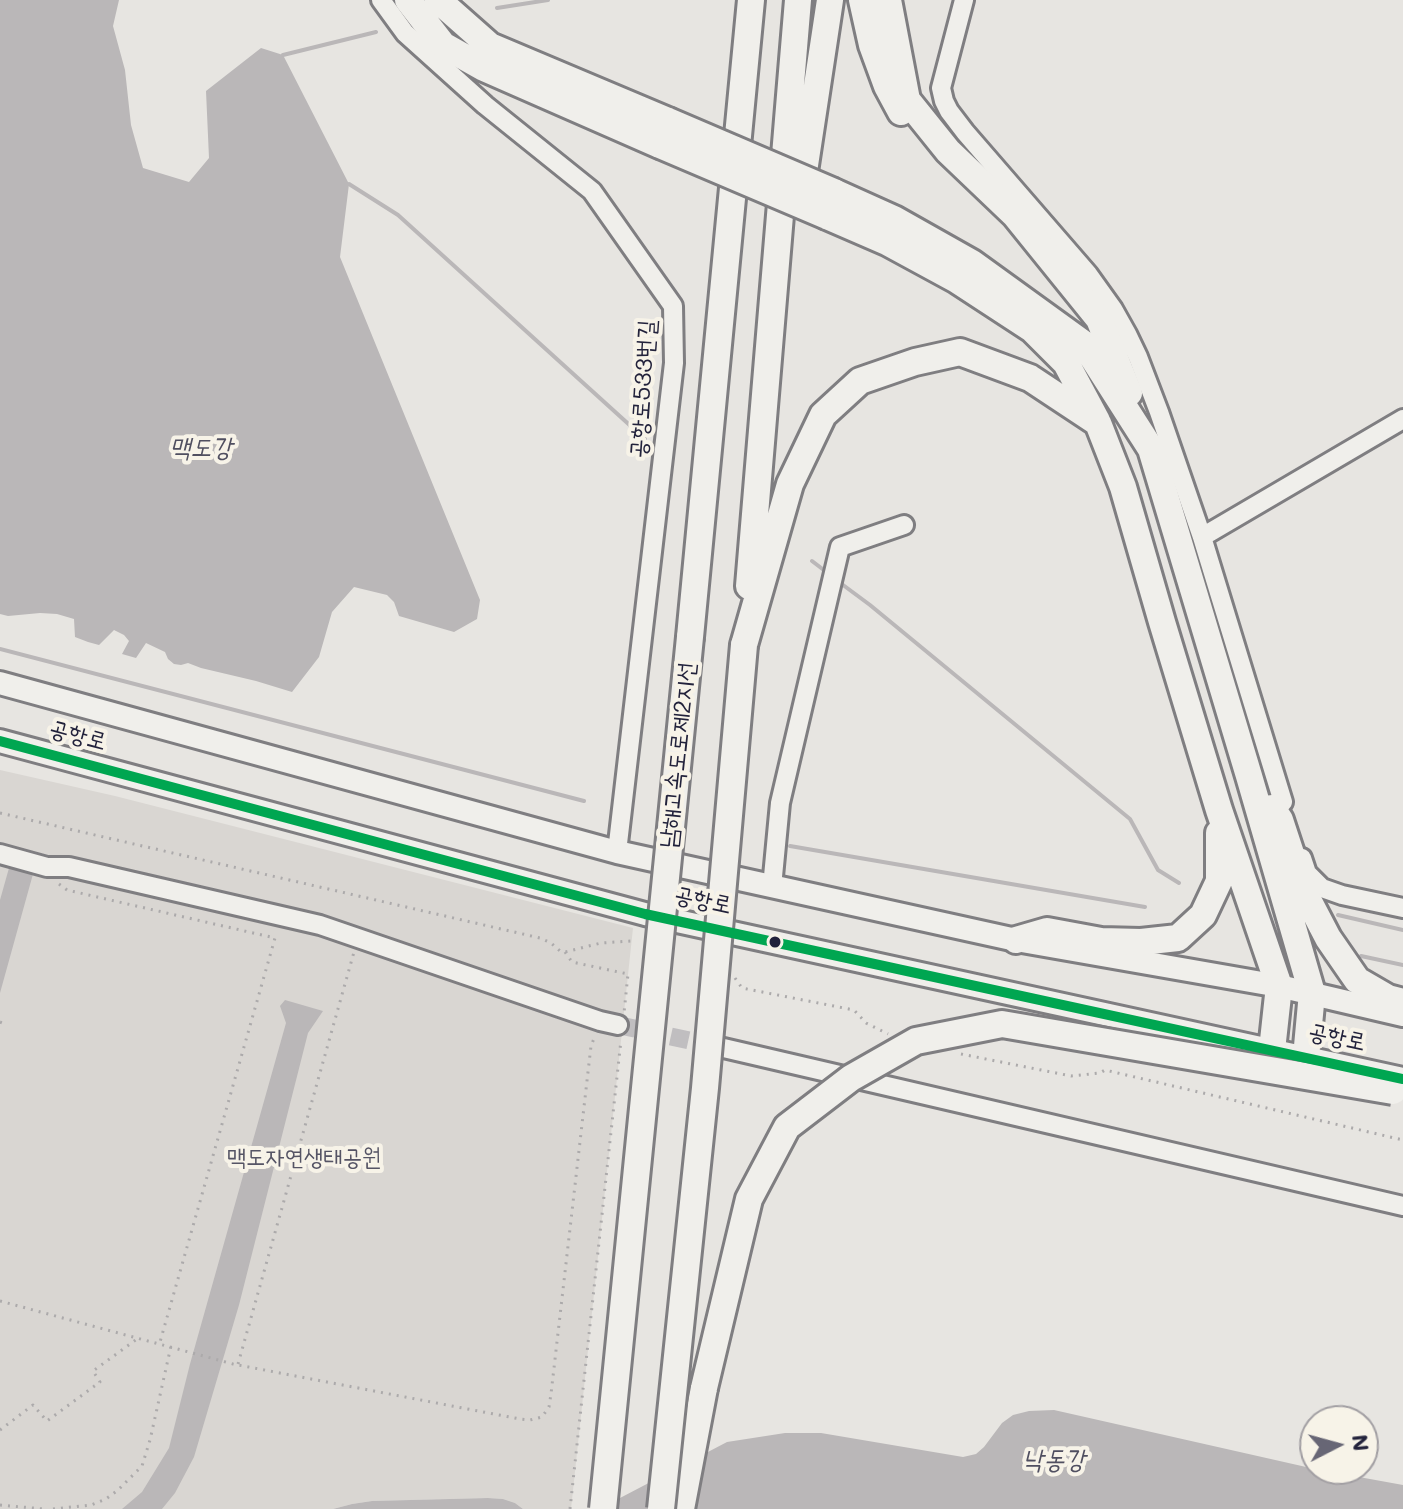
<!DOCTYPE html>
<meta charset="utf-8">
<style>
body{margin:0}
#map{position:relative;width:1403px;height:1509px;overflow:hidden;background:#e7e5e1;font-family:Mali,sans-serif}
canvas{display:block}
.north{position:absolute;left:1299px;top:1405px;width:80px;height:80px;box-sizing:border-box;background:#f7f3e8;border:2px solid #a29fa3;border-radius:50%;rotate:84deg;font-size:22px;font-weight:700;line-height:32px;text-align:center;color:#22223b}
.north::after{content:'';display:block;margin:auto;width:28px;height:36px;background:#676675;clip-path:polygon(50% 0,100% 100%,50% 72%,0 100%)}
</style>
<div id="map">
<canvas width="1403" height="1509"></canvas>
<div class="north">N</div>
</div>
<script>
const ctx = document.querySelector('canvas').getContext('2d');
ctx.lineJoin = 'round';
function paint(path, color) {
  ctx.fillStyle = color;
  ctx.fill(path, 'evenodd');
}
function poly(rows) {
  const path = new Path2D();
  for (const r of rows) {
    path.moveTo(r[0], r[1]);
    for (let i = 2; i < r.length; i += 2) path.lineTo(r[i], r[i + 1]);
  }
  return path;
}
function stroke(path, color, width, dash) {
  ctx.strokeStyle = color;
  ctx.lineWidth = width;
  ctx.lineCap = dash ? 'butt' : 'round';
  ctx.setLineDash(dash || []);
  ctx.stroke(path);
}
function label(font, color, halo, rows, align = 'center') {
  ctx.font = font + ' Mali,"Poor Story",sans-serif';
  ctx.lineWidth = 8;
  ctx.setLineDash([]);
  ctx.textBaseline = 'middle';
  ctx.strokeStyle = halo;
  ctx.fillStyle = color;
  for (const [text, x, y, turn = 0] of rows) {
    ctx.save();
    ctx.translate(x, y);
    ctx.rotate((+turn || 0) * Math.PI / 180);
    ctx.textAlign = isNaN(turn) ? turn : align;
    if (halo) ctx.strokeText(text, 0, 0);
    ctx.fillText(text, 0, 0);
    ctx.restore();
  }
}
paint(poly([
 [0,770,115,796,633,928,571,1509,523,1509,515,1503,503,1499,488,1498,372,1501,352,1504,333,1509,0,1509]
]), '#d9d6d2');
paint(poly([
 [0,0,119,0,113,26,125,70,131,125,143,168,189,182,209,158,206,91,261,48,283,55,349,184,340,257,480,600,477,619,454,632,399,616,394,602,387,595,354,587,332,612,319,657,292,692,256,681,201,668,188,663,181,665,174,664,168,659,165,652,146,643,136,658,122,654,129,641,124,635,114,630,99,645,88,642,75,637,74,619,57,614,40,613,8,616,0,614],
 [9,868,33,874,0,993,0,900],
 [285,1000,323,1011,308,1033,239,1305,194,1457,175,1493,162,1509,122,1509,142,1492,169,1448,190,1364,286,1023,280,1006],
 [1054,1410,1315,1469,1403,1485,1403,1509,599,1509,727,1442,785,1433,821,1433,963,1457,976,1454,984,1447,1002,1423,1013,1415,1029,1411],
 [488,1498,503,1499,515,1503,523,1509,333,1509,352,1504,372,1501]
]), '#bab7b8');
stroke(poly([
 [497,8,548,0],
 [283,55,376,32],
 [349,184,398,215,645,439],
 [812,561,829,574],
 [839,582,870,605,1130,819,1158,870,1179,883],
 [0,649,584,801],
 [790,846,1145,907],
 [1338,915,1403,930],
 [1361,956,1403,965]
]), '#bab7b8', 4);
stroke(poly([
 [618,1025,715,1046]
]), '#c0bec0', 18, [18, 9]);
const minor = poly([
 [381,0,405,33,485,105,592,191,673,306,674,363,617,852],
 [964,0,941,88,944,101,949,111,965,132,1088,274,1113,309,1127,334,1138,357,1159,412,1202,537,1283,802],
 [1202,537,1403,419],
 [0,854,47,867,69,867,320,925,600,1021,618,1025],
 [1302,858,1307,873,1322,888,1342,895,1403,908],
 [772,887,780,803,840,547,904,525],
 [715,1046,1403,1206]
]);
const major = poly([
 [0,683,617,852,1016,940,1279,986,1403,1015],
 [0,741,645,914,1403,1079]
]);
const highway = poly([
 [408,0,443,45,482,67,660,145],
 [438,0,490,46,668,121],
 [862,0,872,45,887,86,901,112],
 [888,0,907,100,948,151,1015,215,1099,319,1129,393],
 [834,192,894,219,972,263,1084,344,1151,449,1249,776,1312,993,1306,1057],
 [800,198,830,0],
 [827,216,887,242,957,280,1032,329,1066,363,1097,421],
 [749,586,798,0],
 [690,637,751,0],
 [744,645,790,484,823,415,860,381,915,362,960,352,1030,378,1098,423,1123,487,1162,622,1219,810,1279,986,1272,1050],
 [1272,808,1280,820,1303,890,1328,938,1357,980,1388,998,1403,1002],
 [1016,940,1047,931,1101,941,1141,942,1178,938,1203,915,1219,881,1219,833],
 [681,1509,704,1388]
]);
stroke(minor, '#7f7e81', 24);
stroke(major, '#7f7e81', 28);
stroke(highway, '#7f7e81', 32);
stroke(poly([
 [0,813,540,938,551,943,560,951,565,952,601,943,631,941],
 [59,884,67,890,275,938,160,1342],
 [565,952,572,962,628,974,624,1013],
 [735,978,742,988,854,1010,866,1023,888,1034],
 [0,1022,7,1025],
 [961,1054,1071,1076,1100,1073,1105,1070,1403,1140],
 [0,1301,233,1364,520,1419,530,1420,542,1417,549,1407,551,1394,591,1046,595,1036],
 [238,1364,354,952],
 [0,1430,33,1405,47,1421,100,1382,93,1371,137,1339],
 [0,1505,44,1509],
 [53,1509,91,1505,106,1499,118,1490,142,1466,150,1440,171,1346],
 [570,1509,621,1040]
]), '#acaaab', 3, [2, 6]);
stroke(minor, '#f0efeb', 18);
stroke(major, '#f0efeb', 22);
stroke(highway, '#f0efeb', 26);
const highwayBridge = poly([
 [668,121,834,192],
 [660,145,827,216],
 [704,1388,749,1199,787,1127,851,1078,916,1041,1002,1024,1393,1091],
 [603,1509,690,637],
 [661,1509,705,1088,744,645]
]);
stroke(highwayBridge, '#7f7e81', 32, []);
stroke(highwayBridge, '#f0efeb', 26);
stroke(poly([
 [0,741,645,914,1403,1079]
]), '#00a651', 10);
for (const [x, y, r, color] of [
 [775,942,7,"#22223b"]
]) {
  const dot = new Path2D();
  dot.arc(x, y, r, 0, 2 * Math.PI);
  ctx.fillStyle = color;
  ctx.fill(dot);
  stroke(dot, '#f7f3e8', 3);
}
label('24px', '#22223b', '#f7f3e8', [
 ["공항로533번길",643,389,-86],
 ["공항로",78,735,15],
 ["남해고속도로제2지선",678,755,-84],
 ["공항로",703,900,12],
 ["공항로",1337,1037,12]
]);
label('24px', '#555465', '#f7f3e8', [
 ["맥도자연생태공원",304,1158]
]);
label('italic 26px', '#504f60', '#f7f3e8', [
 ["맥도강",201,448],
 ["낙동강",1054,1460]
]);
</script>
